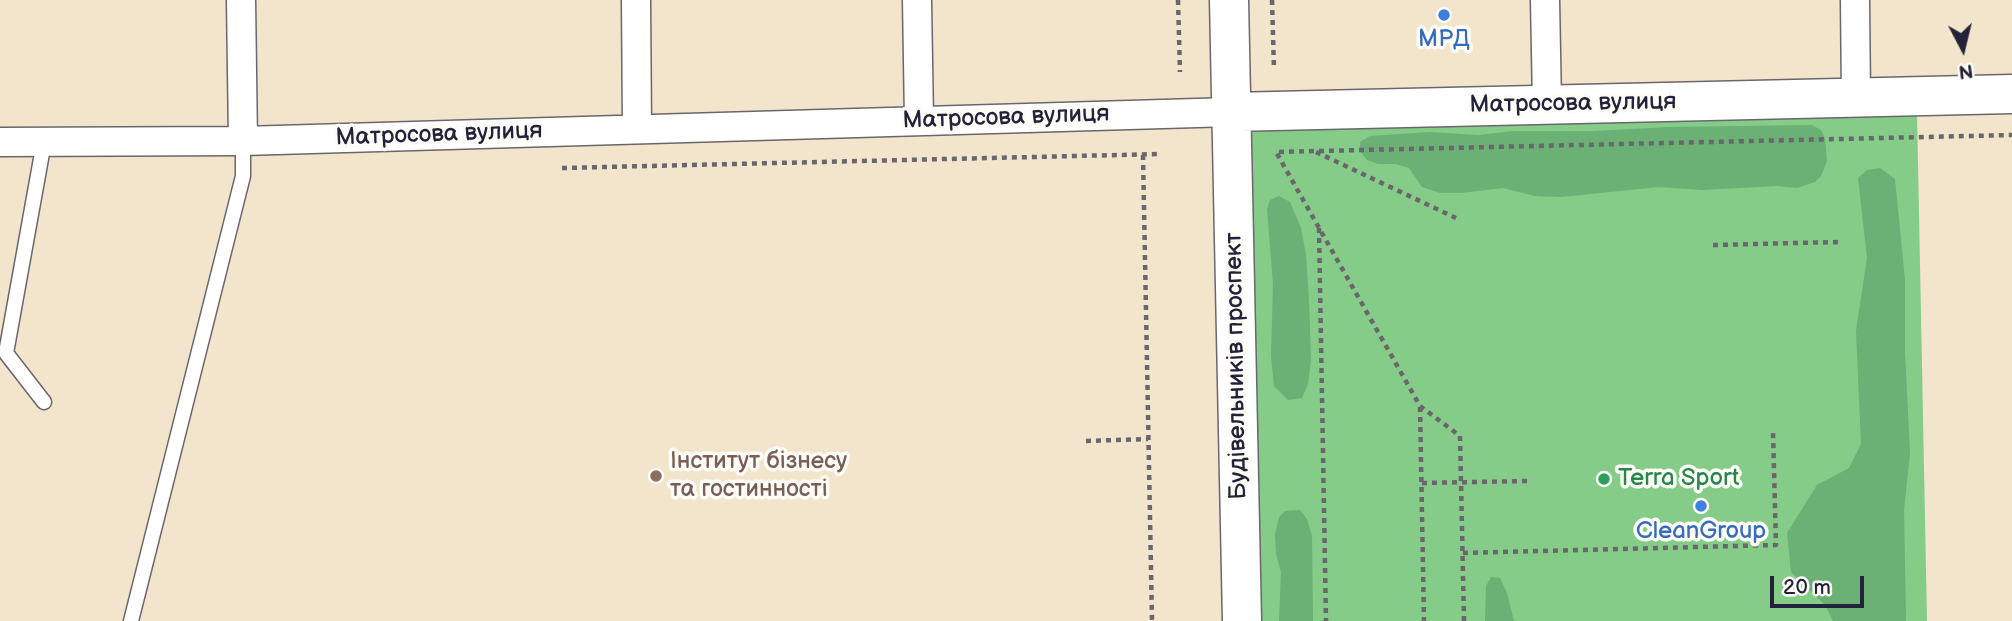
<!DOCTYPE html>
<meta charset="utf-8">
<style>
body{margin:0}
#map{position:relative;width:2012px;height:621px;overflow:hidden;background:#f2e5cb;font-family:"Balsamiq Sans",sans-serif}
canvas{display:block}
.north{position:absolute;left:1928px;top:14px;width:70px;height:70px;-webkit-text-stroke:5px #fdfcf7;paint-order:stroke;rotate:173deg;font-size:19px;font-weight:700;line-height:28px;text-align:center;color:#22223b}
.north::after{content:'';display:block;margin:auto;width:24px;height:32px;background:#22223b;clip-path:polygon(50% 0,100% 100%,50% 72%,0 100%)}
.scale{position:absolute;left:1770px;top:576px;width:94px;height:32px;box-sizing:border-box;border:4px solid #22223b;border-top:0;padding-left:9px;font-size:21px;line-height:24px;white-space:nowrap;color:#22223b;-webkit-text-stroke:5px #fdfcf7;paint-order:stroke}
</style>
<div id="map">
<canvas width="2012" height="621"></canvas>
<div class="north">N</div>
<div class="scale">20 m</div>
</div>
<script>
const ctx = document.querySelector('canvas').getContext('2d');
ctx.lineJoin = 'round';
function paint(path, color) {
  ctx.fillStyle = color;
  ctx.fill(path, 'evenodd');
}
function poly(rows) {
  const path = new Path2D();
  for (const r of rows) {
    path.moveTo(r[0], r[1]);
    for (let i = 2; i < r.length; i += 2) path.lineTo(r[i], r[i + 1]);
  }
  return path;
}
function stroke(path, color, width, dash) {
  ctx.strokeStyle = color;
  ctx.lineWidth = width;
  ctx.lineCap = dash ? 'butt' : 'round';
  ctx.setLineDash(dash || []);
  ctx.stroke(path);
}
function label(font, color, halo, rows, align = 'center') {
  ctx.font = font + ' "Balsamiq Sans",sans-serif';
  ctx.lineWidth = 7;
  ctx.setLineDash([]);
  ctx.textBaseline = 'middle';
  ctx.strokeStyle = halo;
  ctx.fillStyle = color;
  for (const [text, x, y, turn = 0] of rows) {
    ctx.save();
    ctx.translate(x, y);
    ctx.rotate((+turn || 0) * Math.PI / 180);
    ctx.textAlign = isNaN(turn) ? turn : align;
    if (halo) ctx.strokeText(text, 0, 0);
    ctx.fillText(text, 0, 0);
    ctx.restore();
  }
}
paint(poly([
 [1917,112,1927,621,1260,621,1250,126]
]), '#84cc88');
paint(poly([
 [1812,125,1821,130,1825,138,1827,161,1821,176,1815,182,1797,188,1777,186,1702,190,1659,187,1561,197,1535,196,1503,188,1461,193,1440,193,1422,187,1409,168,1396,164,1378,164,1367,160,1360,151,1360,142,1370,136,1429,132,1478,135,1514,131,1594,131,1669,127],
 [1880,168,1895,179,1905,280,1905,353,1910,453,1904,510,1906,621,1833,621,1825,605,1791,572,1787,533,1817,485,1849,468,1861,444,1856,331,1867,258,1858,178,1867,170],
 [1279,196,1290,202,1301,228,1306,255,1309,300,1311,360,1308,384,1302,398,1288,400,1274,386,1271,356,1273,284,1267,209,1270,200],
 [1300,510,1307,519,1312,536,1313,621,1279,621,1281,572,1276,554,1275,534,1279,517,1285,511],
 [1491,577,1500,578,1507,593,1514,621,1485,621,1486,586]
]), '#6bb074');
const lane = poly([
 [44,142,6,353,44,402],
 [131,621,243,176,243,141]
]);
const street = poly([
 [241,0,243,141],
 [636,0,637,129],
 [917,0,919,121],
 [1545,0,1547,104],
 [1855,0,1856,97],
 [0,142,243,141,1231,112]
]);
const secondary = poly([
 [1229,0,1242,621],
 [1231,112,2012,94]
]);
stroke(lane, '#6b666d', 17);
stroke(street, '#6b666d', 31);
stroke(secondary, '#6b666d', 41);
stroke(poly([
 [1178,0,1180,72],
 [1272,0,1274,69],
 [1316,152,1456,218],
 [1143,155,1152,621],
 [562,168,1161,154],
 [1319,228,1326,621],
 [1713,245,1839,242],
 [1420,407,1424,621],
 [1086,441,1148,439],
 [1422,483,1527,481],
 [1463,553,1776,545,1773,432],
 [1464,621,1460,436,1420,406,1276,152,2012,135]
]), '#6b666d', 4.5, [5, 5]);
stroke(lane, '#fff', 14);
stroke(street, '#fff', 28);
stroke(secondary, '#fff', 38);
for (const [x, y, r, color] of [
 [1444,15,7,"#3f7fe0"],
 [656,476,7,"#8d6e63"],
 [1604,479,7,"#2e9e5b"],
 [1701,506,7,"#3f7fe0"]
]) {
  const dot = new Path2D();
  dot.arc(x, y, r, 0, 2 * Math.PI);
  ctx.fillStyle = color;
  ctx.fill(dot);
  stroke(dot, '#fdfcf7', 2.5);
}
label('24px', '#366cbe', '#fdfcf7', [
 ["МРД",1444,40],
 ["CleanGroup",1701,532]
]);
label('24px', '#22223b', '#fdfcf7', [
 ["Матросова вулиця",1573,104,-1],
 ["Матросова вулиця",1006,118,-2],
 ["Матросова вулиця",439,135,-2],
 ["Будівельників проспект",1237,366,-91]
]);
label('24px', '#785e54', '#fdfcf7', [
 ["Інститут бізнесу",670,462],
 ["та гостинності",670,490]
], 'left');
label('24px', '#27864d', '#fdfcf7', [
 ["Terra Sport",1618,479]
], 'left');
</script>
